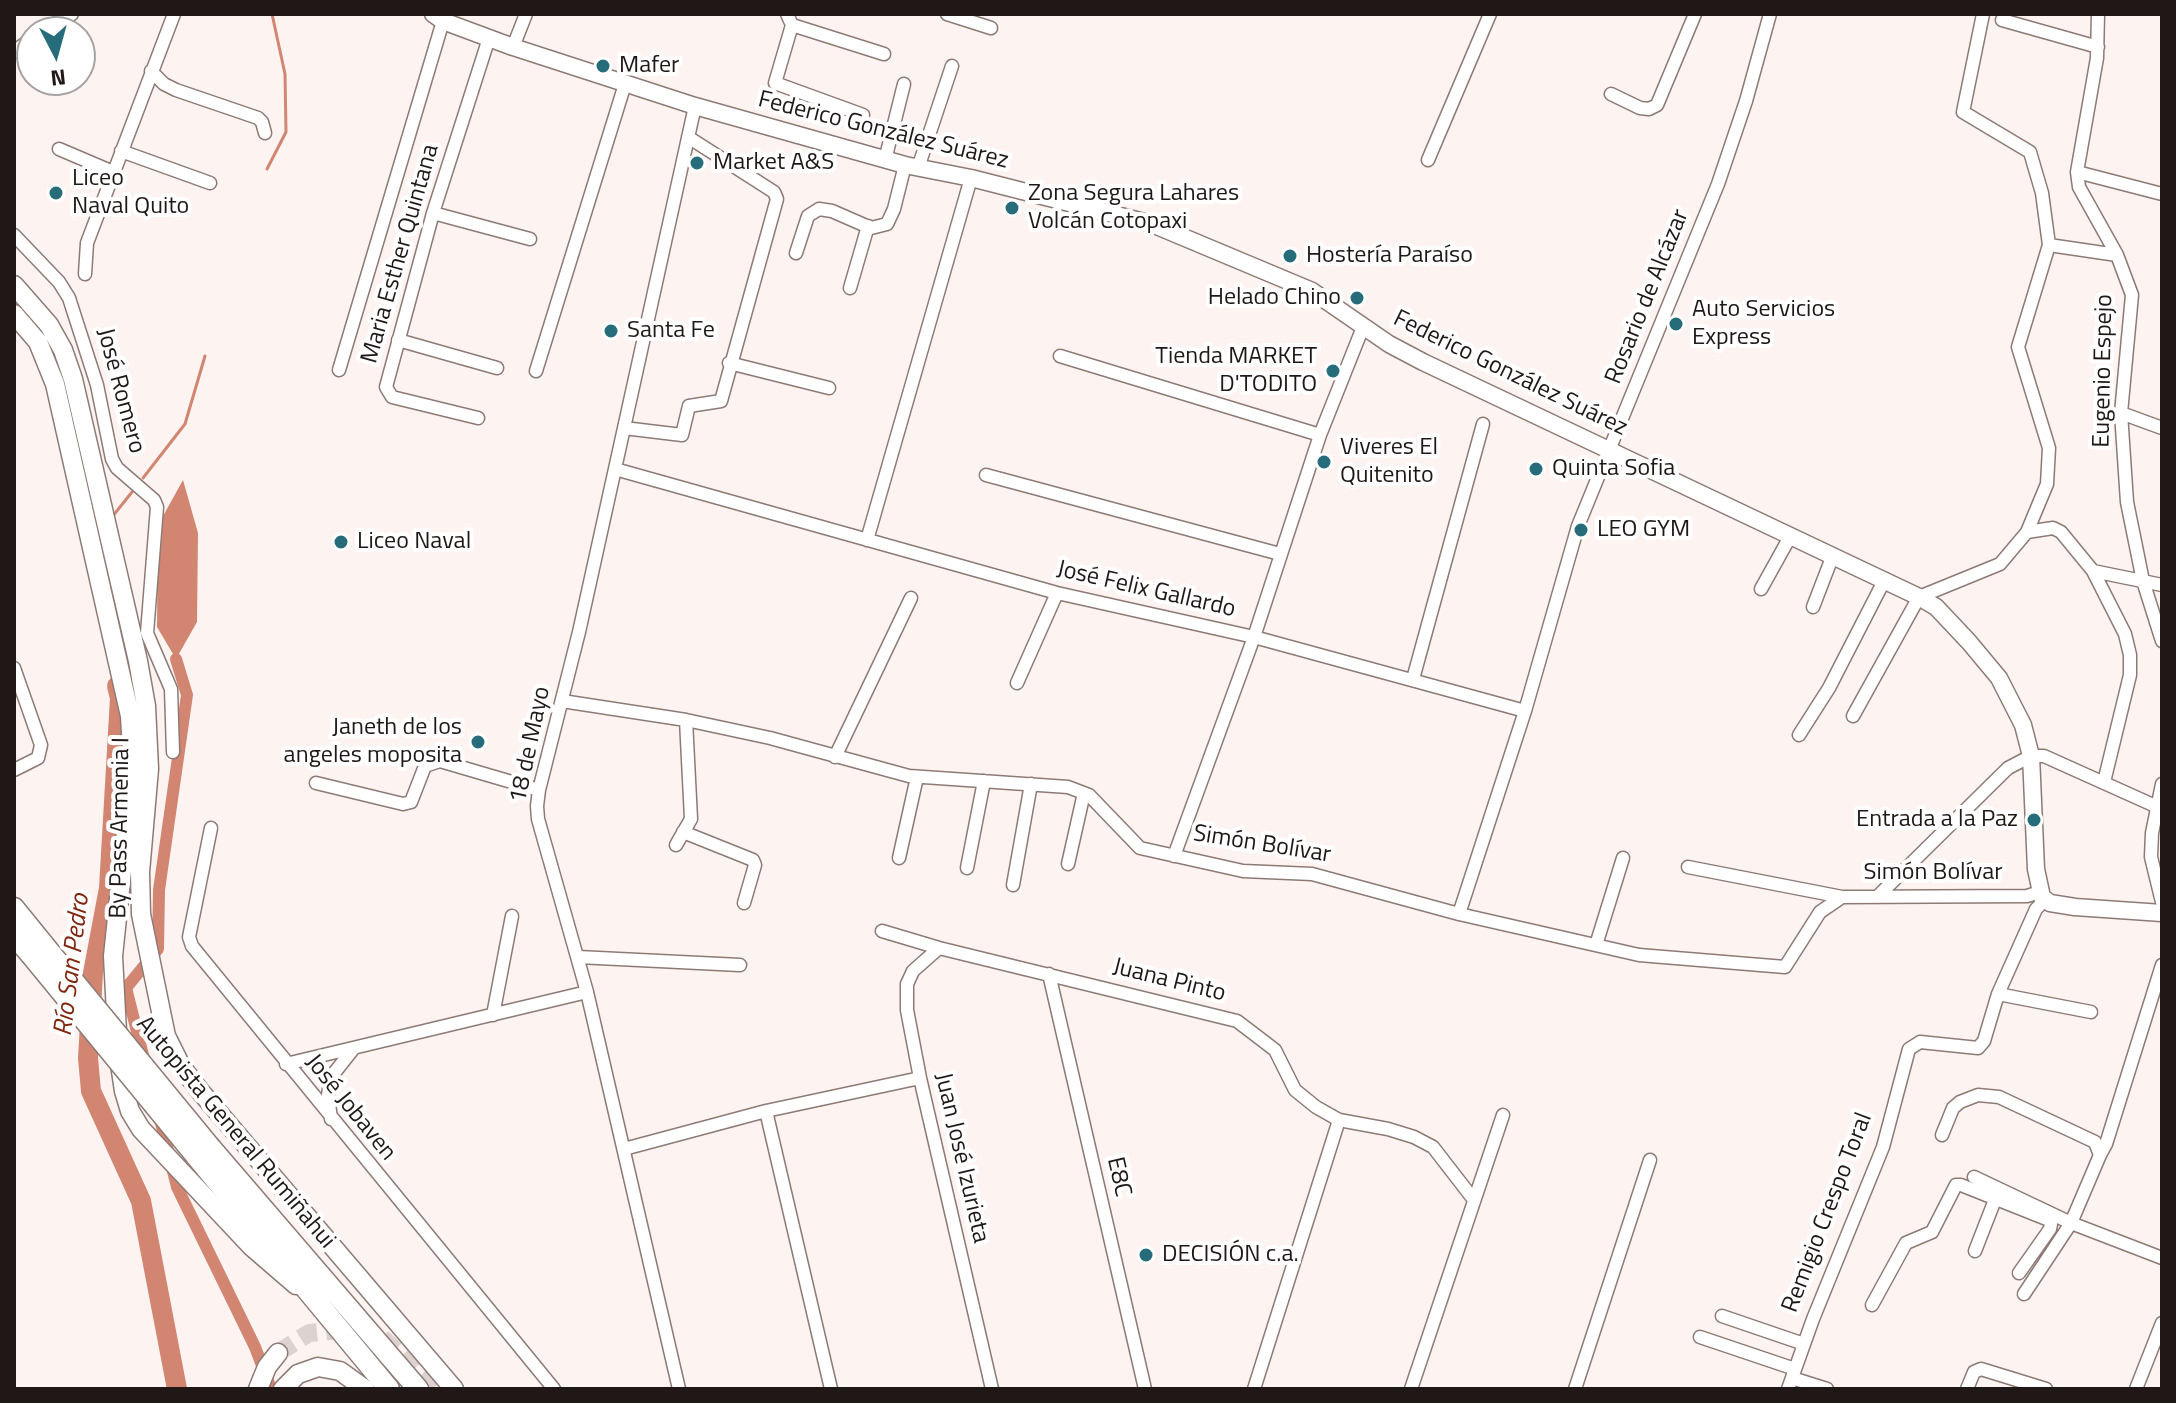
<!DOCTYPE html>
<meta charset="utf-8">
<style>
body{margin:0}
#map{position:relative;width:2176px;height:1403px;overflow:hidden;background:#fdf4f2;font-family:"Titillium Web",sans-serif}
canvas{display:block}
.frame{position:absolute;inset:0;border:16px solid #1f1816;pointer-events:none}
.north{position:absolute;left:16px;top:16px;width:80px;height:80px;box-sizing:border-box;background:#fff;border:2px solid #a5a3a2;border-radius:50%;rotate:174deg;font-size:22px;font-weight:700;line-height:32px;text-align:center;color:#1f1816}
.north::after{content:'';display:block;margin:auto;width:28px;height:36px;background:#266c7b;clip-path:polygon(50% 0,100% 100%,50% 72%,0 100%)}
</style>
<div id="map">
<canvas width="2176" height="1403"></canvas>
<div class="frame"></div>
<div class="north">N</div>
</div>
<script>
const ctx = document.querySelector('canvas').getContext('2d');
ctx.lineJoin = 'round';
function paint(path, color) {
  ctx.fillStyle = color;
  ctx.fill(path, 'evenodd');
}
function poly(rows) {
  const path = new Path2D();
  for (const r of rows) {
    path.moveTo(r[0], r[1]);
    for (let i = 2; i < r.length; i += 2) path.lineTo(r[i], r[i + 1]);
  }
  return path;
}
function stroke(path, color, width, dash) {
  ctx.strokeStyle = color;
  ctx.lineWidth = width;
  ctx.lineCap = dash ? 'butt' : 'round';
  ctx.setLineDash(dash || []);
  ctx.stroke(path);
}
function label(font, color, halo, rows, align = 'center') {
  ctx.font = font + ' "Titillium Web",sans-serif';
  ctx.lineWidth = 8;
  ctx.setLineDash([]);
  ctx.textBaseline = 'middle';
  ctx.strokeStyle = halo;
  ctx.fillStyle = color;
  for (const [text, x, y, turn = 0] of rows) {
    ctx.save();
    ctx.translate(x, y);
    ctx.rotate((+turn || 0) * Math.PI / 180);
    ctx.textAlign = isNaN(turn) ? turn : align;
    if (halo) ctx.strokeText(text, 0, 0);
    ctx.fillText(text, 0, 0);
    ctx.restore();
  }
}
paint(poly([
 [183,480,198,533,197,622,176,659,157,627,158,525]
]), '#d28672');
stroke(poly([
 [267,169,286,132,285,74,272,14],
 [143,478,185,424,205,356],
 [112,517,132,492]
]), '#d28672', 3);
stroke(poly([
 [145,1063,126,988,158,949,159,890,187,695,176,659],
 [159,1115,177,1187,255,1347,271,1389]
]), '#d28672', 12);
stroke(poly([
 [117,686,120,698,109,888,93,973,88,1058,91,1091,141,1201,177,1389]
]), '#d28672', 20);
stroke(poly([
 [382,1338,439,1389],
 [278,1353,309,1333,349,1329]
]), '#dcd3d1', 18, [18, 9]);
const minor = poly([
 [787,14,792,25,775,83,863,115],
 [947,14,991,28],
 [1983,14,1963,112,2030,152,2042,193,2049,245,2018,347,2049,448,2047,484,2027,532],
 [2098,14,2097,58,2077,172,2079,187,2117,255,2132,295,2121,413,2127,502,2143,581,2162,641],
 [2002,20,2098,47],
 [792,25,884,54],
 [40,32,72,14],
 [513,47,526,14],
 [14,52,32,38],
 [151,71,164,84,176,90,258,118,262,122,265,133],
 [1611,94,1640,108,1649,109,1657,105,1695,14],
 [59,149,113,172],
 [121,151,210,183],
 [885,160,904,84],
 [1428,160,1490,14],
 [918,168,952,66],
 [2077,172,2162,194],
 [433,213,530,239],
 [14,235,59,282,69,298,97,385,112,459,117,468,154,500,157,507,147,633,171,689,173,752],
 [2049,245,2117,255],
 [796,253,808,216,819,209,832,211,871,228,887,224,894,209,905,165],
 [85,274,87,243,174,14],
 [850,288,868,226],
 [398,340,497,368],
 [1060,356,1320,435],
 [729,363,829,388],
 [339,370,443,21],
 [536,371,625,84],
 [2121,413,2162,428],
 [478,418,392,397,386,387,433,213,489,38],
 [624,428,682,435,689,406,721,401,777,199,774,192,688,137],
 [615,469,1057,593,1254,637,1525,711],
 [986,475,1280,554],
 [867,540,971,178],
 [2093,571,2125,634,2130,655,2130,675,2104,782],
 [1761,589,1791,535],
 [1813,607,1833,555],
 [14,668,41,745,38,758,14,770],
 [1413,679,1483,424],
 [1017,683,1057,593],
 [562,701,686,720,770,738,909,776,1068,787,1089,795,1140,848,1243,871,1312,874,1459,914,1639,955,1785,967,1820,912,1842,897,2027,896,2040,892],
 [1853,716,1919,597,2000,564,2027,532,2053,528,2061,532,2093,571,2162,585],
 [1799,735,1829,688,1885,579],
 [835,757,911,598],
 [316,783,403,804,411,802,425,766,440,761,539,790],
 [2162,784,2152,833,2151,857,2162,902],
 [211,828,189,937,192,946,554,1389],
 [683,832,753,860,755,865,744,903],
 [676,845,691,819,686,720],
 [1174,856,1254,637,1320,435,1363,327],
 [899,858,917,777],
 [1068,864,1084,793],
 [1688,867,1842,897],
 [967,868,984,781],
 [1013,885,1031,784],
 [1877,897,2008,768,2031,756,2044,756,2162,809],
 [1459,914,1525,711,1578,526,1718,184,1746,101,1770,14],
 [882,931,939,948,1237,1021,1275,1050,1295,1090,1316,1107,1339,1120,1388,1129,1414,1137,1433,1147,1474,1200],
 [1596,945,1623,858],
 [939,948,913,971,907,984,907,1010,920,1078,992,1389],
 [578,957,740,965],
 [1049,974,1145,1389],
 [1998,994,2091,1012],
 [493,1015,512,916],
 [286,1064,587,992],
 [766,1111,831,1389],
 [331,1119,328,1095,331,1077,354,1048],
 [1942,1135,1953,1108,1960,1102,1978,1095,1999,1097,2095,1142,2100,1155,2071,1223,2024,1294],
 [624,1149,766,1111,920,1078],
 [2100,1155,2106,1144,2162,965],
 [1974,1177,2071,1223,2162,1258],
 [1975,1251,1998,1192],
 [1872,1305,1906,1243,1932,1232,1956,1185,1961,1185,2049,1220,2051,1224,2050,1229,2019,1273],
 [1722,1316,1804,1344],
 [1700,1337,1795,1369],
 [1792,1378,1827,1389],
 [679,1389,587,992,538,819,537,806,539,790,579,632,695,106],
 [1254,1389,1339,1120],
 [1411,1389,1503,1115],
 [1575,1389,1650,1160],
 [1788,1389,1813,1319,1883,1147,1909,1049,1920,1042,1978,1048,1984,1041,1998,994,2036,909,2045,900],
 [1967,1389,1974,1372,1981,1369,2046,1389],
 [2136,1389,2162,1323]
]);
const tertiary = poly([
 [433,14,443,21,513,47,695,106,905,165,971,178,1152,224,1312,291,1389,344,1423,362,1919,597,1936,607,1969,642,1999,678,2023,725,2031,756,2036,869,2042,897,2050,903,2075,907,2162,913]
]);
const secondary = poly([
 [14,285,49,325,63,350,73,379,138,661,146,706,149,769,140,872,141,914,166,1036,181,1066,200,1091,454,1389],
 [14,314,38,342,55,384,130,716,133,766,113,956,118,1051,124,1091,130,1111,141,1129,252,1247,296,1285],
 [258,1389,267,1367,278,1353],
 [283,1389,298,1374,318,1367,340,1371,365,1389]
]);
const trunk = poly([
 [14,908,44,945],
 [14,935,31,955],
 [211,1148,418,1389],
 [196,1156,389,1389]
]);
stroke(minor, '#8d7a75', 15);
stroke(tertiary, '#8d7a75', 19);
stroke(secondary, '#8d7a75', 21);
stroke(trunk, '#8d7a75', 23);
stroke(minor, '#fff', 12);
stroke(tertiary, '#fff', 16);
stroke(secondary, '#fff', 18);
stroke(trunk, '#fff', 20);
const trunkBridge = poly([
 [44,945,211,1148],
 [31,955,196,1156]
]);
stroke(trunkBridge, '#8d7a75', 23, []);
stroke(trunkBridge, '#fff', 20);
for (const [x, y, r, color] of [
 [603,66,8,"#266c7b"],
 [697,163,8,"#266c7b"],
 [56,193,8,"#266c7b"],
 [1012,208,8,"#266c7b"],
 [1290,256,8,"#266c7b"],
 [1357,298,8,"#266c7b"],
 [1676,324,8,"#266c7b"],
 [611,331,8,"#266c7b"],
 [1333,371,8,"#266c7b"],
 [1324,462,8,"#266c7b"],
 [1536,469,8,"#266c7b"],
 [1581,530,8,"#266c7b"],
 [341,542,8,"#266c7b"],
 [478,742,8,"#266c7b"],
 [2034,820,8,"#266c7b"],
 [1146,1255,8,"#266c7b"]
]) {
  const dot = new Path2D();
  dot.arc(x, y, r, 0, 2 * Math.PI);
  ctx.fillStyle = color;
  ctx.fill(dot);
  stroke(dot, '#fff', 3);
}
label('24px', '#1f1816', '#fff', [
 ["Mafer",619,66],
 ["Market A&S",713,163],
 ["Liceo",72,179],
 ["Naval Quito",72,207],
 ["Zona Segura Lahares",1028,194],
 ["Volcán Cotopaxi",1028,222],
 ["Hostería Paraíso",1306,256],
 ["Helado Chino",1341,298,"right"],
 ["Auto Servicios",1692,310],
 ["Express",1692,338],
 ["Santa Fe",627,331],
 ["Tienda MARKET",1317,357,"right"],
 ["D'TODITO",1317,385,"right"],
 ["Viveres El",1340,448],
 ["Quitenito",1340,476],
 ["Quinta Sofia",1552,469],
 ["LEO GYM",1597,530],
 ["Liceo Naval",357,542],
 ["Janeth de los",462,728,"right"],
 ["angeles moposita",462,756,"right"],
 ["Entrada a la Paz",2018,820,"right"],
 ["DECISIÓN c.a.",1162,1255]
], 'left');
label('24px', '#1f1816', '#fff', [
 ["Federico González Suárez",883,131,14],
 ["Maria Esther Quintana",401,254,-74],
 ["Rosario de Alcázar",1648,297,-68],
 ["Eugenio Espejo",2104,371,-89],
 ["Federico González Suárez",1510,374,26],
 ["José Romero",120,391,75],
 ["José Felix Gallardo",1146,590,13],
 ["18 de Mayo",531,745,-78],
 ["By Pass Armenia I",121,828,-89],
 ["Simón Bolívar",1262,845,9],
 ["Simón Bolívar",1933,873],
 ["Juana Pinto",1169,981,14],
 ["José Jobaven",350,1108,51],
 ["Autopista General Rumiñahui",235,1133,50],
 ["Juan José Izurieta",961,1158,77],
 ["E8C",1118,1177,77],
 ["Remigio Crespo Toral",1828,1213,-69]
]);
label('italic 26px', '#81260e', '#fff', [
 ["Río San Pedro",73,965,-83]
]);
</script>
